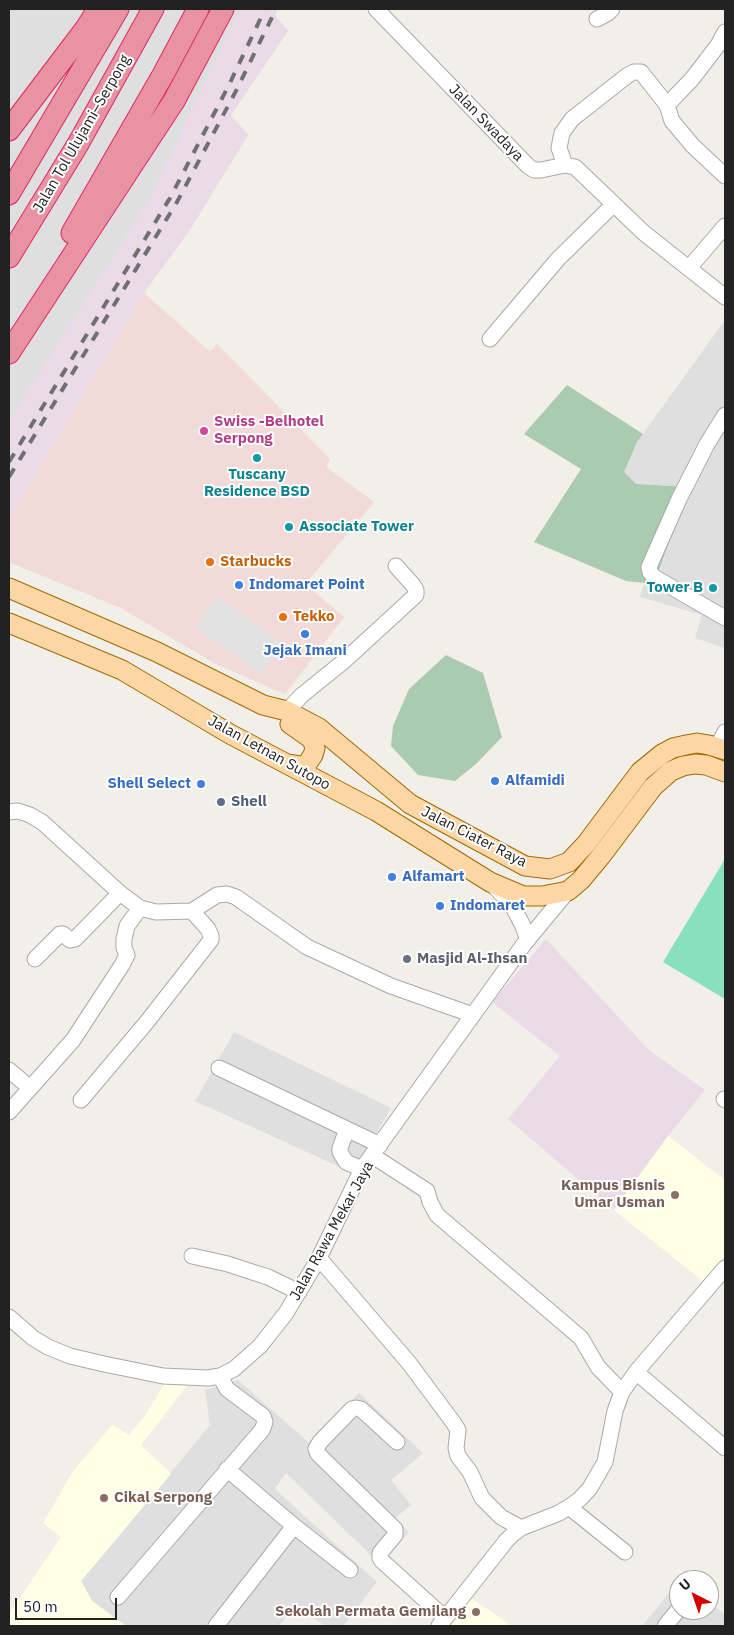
<!DOCTYPE html>
<meta charset="utf-8">
<style>
body{margin:0}
#map{position:relative;width:734px;height:1635px;overflow:hidden;background:#f2efe9;font-family:"IBM Plex Sans",sans-serif}
canvas{display:block}
.frame{position:absolute;inset:0;border:10px solid #222;pointer-events:none}
.north{position:absolute;left:669px;top:1570px;width:50px;height:50px;box-sizing:border-box;background:#fff;border:1px solid #a7a7a7;border-radius:50%;rotate:319deg;font-size:14px;font-weight:700;line-height:20px;text-align:center;color:#222}
.north::after{content:'';display:block;margin:auto;width:18px;height:22px;background:#d40000;clip-path:polygon(50% 0,100% 100%,50% 72%,0 100%)}
.scale{position:absolute;left:15px;top:1598px;width:102px;height:22px;box-sizing:border-box;border:2px solid #222;border-top:0;padding-left:6px;font-size:15px;line-height:18px;white-space:nowrap;color:#222;-webkit-text-stroke:4px #fff;paint-order:stroke}
</style>
<div id="map">
<canvas width="734" height="1635"></canvas>
<div class="frame"></div>
<div class="north">U</div>
<div class="scale">50 m</div>
</div>
<script>
const ctx = document.querySelector('canvas').getContext('2d');
ctx.lineJoin = 'round';
function paint(path, color) {
  ctx.fillStyle = color;
  ctx.fill(path, 'evenodd');
}
function poly(rows) {
  const path = new Path2D();
  for (const r of rows) {
    path.moveTo(r[0], r[1]);
    for (let i = 2; i < r.length; i += 2) path.lineTo(r[i], r[i + 1]);
  }
  return path;
}
function stroke(path, color, width, dash) {
  ctx.strokeStyle = color;
  ctx.lineWidth = width;
  ctx.lineCap = dash ? 'butt' : 'round';
  ctx.setLineDash(dash || []);
  ctx.stroke(path);
}
function label(font, color, halo, rows, align = 'center') {
  ctx.font = font + ' "IBM Plex Sans",sans-serif';
  ctx.lineWidth = 4;
  ctx.setLineDash([]);
  ctx.textBaseline = 'middle';
  ctx.strokeStyle = halo;
  ctx.fillStyle = color;
  for (const [text, x, y, turn = 0] of rows) {
    ctx.save();
    ctx.translate(x, y);
    ctx.rotate((+turn || 0) * Math.PI / 180);
    ctx.textAlign = isNaN(turn) ? turn : align;
    if (halo) ctx.strokeText(text, 0, 0);
    ctx.fillText(text, 0, 0);
    ctx.restore();
  }
}
paint(poly([
 [9,9,278,9,275,15,288,31,231,115,248,135,191,228,144,293,210,352,217,344,330,459,326,467,374,502,305,584,344,617,285,694,216,664,121,608,9,562],
 [725,320,725,648,695,638,702,615,640,597,644,584,655,584,688,487,636,484,623,472,637,442],
 [234,1032,391,1108,353,1173,195,1101],
 [238,1380,308,1442,359,1393,423,1453,391,1480,411,1505,394,1519,409,1532,381,1565,286,1473,275,1489,377,1582,343,1626,325,1626,296,1605,279,1626,126,1626,92,1601,81,1581,210,1425,205,1390],
 [679,1581,679,1610,709,1610,709,1602,725,1614,725,1626,642,1626]
]), '#e0dfdf');
paint(poly([
 [144,293,210,352,217,344,330,459,326,467,374,502,305,584,344,617,285,694,216,664,121,608,9,562,9,518]
]), '#f2dad9');
paint(poly([
 [240,9,278,9,275,15,288,31,231,115,248,135,191,228,144,293,9,518,9,421,150,198],
 [546,939,650,1051,705,1090,668,1136,614,1210,508,1119,560,1056,492,1002]
]), '#ebdbe8');
paint(poly([
 [668,1136,725,1180,725,1256,703,1281,614,1210],
 [164,1384,187,1386,141,1445,171,1474,81,1581,92,1601,126,1626,9,1626,9,1614,61,1537,43,1523,73,1471,112,1425,129,1435,145,1416],
 [471,1598,512,1626,451,1626]
]), '#ffffe5');
paint(poly([
 [567,385,643,434,637,442,624,472,636,484,689,487,654,584,626,581,534,542,581,469,524,434],
 [446,655,483,673,502,737,476,764,455,781,418,775,391,746,393,726,409,689]
]), '#aacbaf');
paint(poly([
 [725,859,725,999,663,962]
]), '#88e0be');
paint(poly([
 [217,596,284,644,262,675,195,627]
]), '#e2e2e2');
const minor = poly([
 [376,9,528,166,534,170,541,170,565,165,575,167,644,233,725,297],
 [597,19,608,13,612,9],
 [667,105,692,79,718,45,725,32],
 [565,165,559,148,562,133,572,119,628,75,634,72,641,72,667,105,672,121,693,146,725,176],
 [689,268,725,226],
 [490,339,558,259,614,204],
 [725,415,707,444,679,499,649,567,650,572,654,577,725,618],
 [287,711,302,695,343,662,416,595,416,590,413,585,396,566],
 [717,747,725,732],
 [9,812,18,811,30,815,42,822,120,893,140,908,156,912,192,911,217,895,227,894,236,897,307,947,391,986,473,1015],
 [493,885,512,905,522,924,528,940],
 [35,959,60,934,63,934,70,940,75,939,120,893],
 [219,1068,380,1145],
 [9,1070,30,1088],
 [724,1099,725,1100],
 [81,1100,146,1023,211,940,211,936,208,929,192,911],
 [9,1112,73,1040,122,965,127,955,124,948,124,939,127,926,140,908],
 [347,1129,340,1148,340,1152,346,1162,362,1169],
 [373,1156,427,1191,430,1202,437,1215,581,1338,598,1367,622,1392],
 [192,1256,228,1264,249,1271,268,1277,299,1292],
 [319,1258,409,1363,453,1422,458,1430,456,1448,458,1456,470,1472,482,1498,501,1517,521,1528],
 [9,1317,33,1338,48,1347,70,1356,104,1364,163,1376,208,1378,220,1376,234,1369,260,1346,286,1313,319,1258,362,1169,524,944,568,891],
 [636,1372,725,1448],
 [397,1442,361,1409,356,1408,352,1409,320,1442,316,1449,318,1454,395,1529,395,1535,380,1553,380,1558,382,1561,445,1618],
 [227,1469,294,1526,350,1570],
 [569,1507,625,1552],
 [118,1597,262,1430,265,1422,263,1416,227,1389,220,1376],
 [216,1626,294,1526],
 [439,1626,506,1541,513,1534,521,1528,559,1513,569,1507,580,1499,590,1488,605,1462,615,1411,622,1392,636,1372,725,1268],
 [665,1626,679,1609]
]);
const major = poly([
 [9,588,157,652,263,705,287,711,319,728,410,804,525,866,550,869,569,862,586,844,640,772,662,754,673,748,686,745,697,743,709,745,725,750],
 [9,623,122,670,230,734,376,811,490,882,523,896,542,896,568,891,581,880,601,856,653,787,671,771,683,766,695,764,706,765,725,772],
 [287,764,301,766,307,764,313,755,315,748,313,742,310,738,290,724]
]);
const highway = poly([
 [9,130,87,27,98,9],
 [9,194,118,9],
 [72,233,164,73,198,9],
 [9,257,78,144,153,9],
 [9,353,174,101,223,9]
]);
stroke(minor, '#a9a9a9', 17);
stroke(major, '#a06b00', 21);
stroke(highway, '#dc2a67', 23);
stroke(minor, '#fff', 15);
stroke(major, '#fcd6a4', 19);
stroke(highway, '#e892a2', 21);
stroke(poly([
 [9,462,170,198,229,85,265,9],
 [9,477,177,202,237,89,276,9]
]), '#707070', 4, [10, 10]);
for (const [x, y, r, color] of [
 [204,431,5,"#d1479c"],
 [257,458,5,"#0f9aa8"],
 [289,527,5,"#0f9aa8"],
 [210,562,5,"#e8710a"],
 [239,585,5,"#3f7fe0"],
 [713,588,5,"#0f9aa8"],
 [283,617,5,"#e8710a"],
 [305,634,5,"#3f7fe0"],
 [495,781,5,"#3f7fe0"],
 [201,784,5,"#3f7fe0"],
 [221,802,5,"#5c6f8a"],
 [392,877,5,"#3f7fe0"],
 [440,906,5,"#3f7fe0"],
 [407,959,5,"#6b7280"],
 [675,1195,5,"#8d6e63"],
 [104,1498,5,"#8d6e63"],
 [476,1612,5,"#8d6e63"]
]) {
  const dot = new Path2D();
  dot.arc(x, y, r, 0, 2 * Math.PI);
  ctx.fillStyle = color;
  ctx.fill(dot);
  stroke(dot, '#fff', 2);
}
label('15px', '#222', '#fff', [
 ["Jalan Swadaya",486,123,46],
 ["Jalan Tol Ulujami–Serpong",82,134,-60],
 ["Jalan Letnan Sutopo",269,753,29],
 ["Jalan Ciater Raya",474,837,27],
 ["Jalan Rawa Mekar Jaya",332,1231,-61]
]);
label('bold 15px', '#b23c85', '#fff', [
 ["Swiss -Belhotel",214,422],
 ["Serpong",214,439]
], 'left');
label('bold 15px', '#0d838f', '#fff', [
 ["Tuscany",257,475],
 ["Residence BSD",257,492],
 ["Associate Tower",299,527,"left"],
 ["Tower B",703,588,"right"]
]);
label('bold 15px', '#c56008', '#fff', [
 ["Starbucks",220,562],
 ["Tekko",293,617]
], 'left');
label('bold 15px', '#366cbe', '#fff', [
 ["Indomaret Point",249,585],
 ["Jejak Imani",305,651,"center"],
 ["Alfamidi",505,781],
 ["Shell Select",191,784,"right"],
 ["Alfamart",402,877],
 ["Indomaret",450,906]
], 'left');
label('bold 15px', '#4e5e75', '#fff', [
 ["Shell",231,802]
], 'left');
label('bold 15px', '#5b616d', '#fff', [
 ["Masjid Al-Ihsan",417,959]
], 'left');
label('bold 15px', '#785e54', '#fff', [
 ["Kampus Bisnis",665,1186],
 ["Umar Usman",665,1203],
 ["Cikal Serpong",114,1498,"left"],
 ["Sekolah Permata Gemilang",466,1612]
], 'right');
</script>
